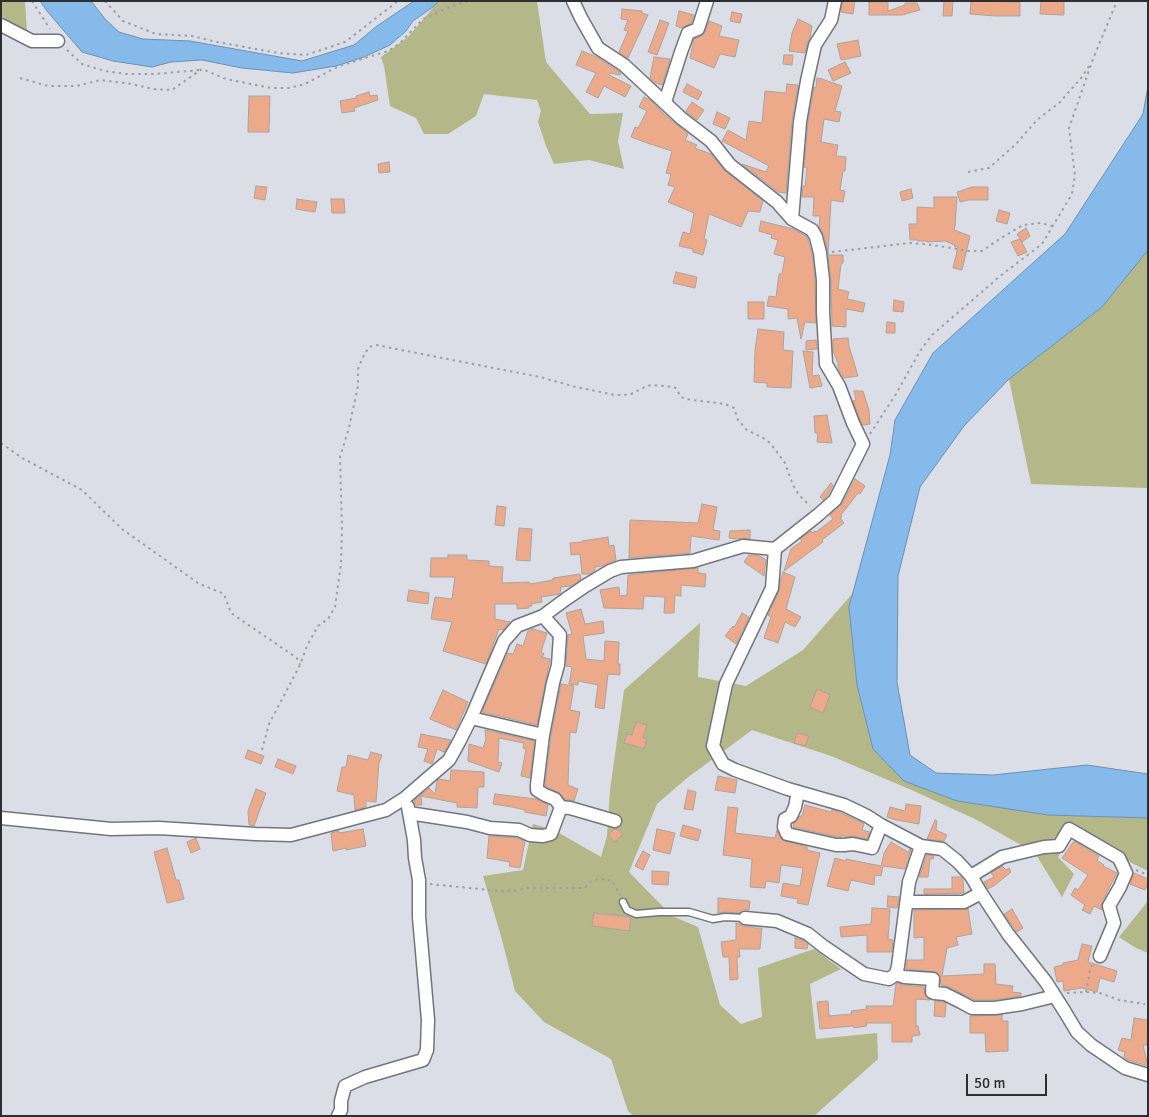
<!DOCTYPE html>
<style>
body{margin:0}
#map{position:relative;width:1149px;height:1117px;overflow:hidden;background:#dbdee6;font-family:Signika,sans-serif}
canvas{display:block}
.frame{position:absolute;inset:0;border:2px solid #2d2e31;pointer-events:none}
.scale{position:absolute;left:966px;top:1074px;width:81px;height:22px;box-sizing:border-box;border:2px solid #2d2e31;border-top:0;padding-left:6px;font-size:15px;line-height:18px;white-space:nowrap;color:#2d2e31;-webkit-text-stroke:4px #dbdee6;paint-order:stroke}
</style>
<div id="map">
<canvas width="1149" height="1117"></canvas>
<div class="frame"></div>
<div class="scale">50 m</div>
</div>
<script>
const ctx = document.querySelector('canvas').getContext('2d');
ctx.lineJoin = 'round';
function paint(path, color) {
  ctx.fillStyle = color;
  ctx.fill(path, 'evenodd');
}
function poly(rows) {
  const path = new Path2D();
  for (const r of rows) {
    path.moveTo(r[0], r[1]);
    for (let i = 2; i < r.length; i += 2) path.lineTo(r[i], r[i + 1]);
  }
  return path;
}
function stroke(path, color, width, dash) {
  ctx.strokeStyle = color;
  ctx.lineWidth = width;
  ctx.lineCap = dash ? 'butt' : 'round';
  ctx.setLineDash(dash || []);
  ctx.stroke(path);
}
paint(poly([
 [1,1,25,1,27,33,1,16],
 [439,1,537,1,546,62,590,114,623,113,618,141,624,169,589,160,554,164,546,146,538,122,541,111,537,100,484,94,476,116,448,134,424,134,416,118,390,106,384,66,381,57,408,37],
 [1148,250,1148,488,1031,484,1009,379,1102,307],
 [853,593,849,607,857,685,873,749,957,801,1048,815,1148,818,1148,871,1073,834,1058,857,1074,874,1062,897,1035,853,975,819,907,788,831,756,752,730,687,778,657,804,629,872,672,916,698,927,720,1005,741,1024,762,1017,758,968,814,949,841,969,810,984,816,1039,877,1033,878,1059,814,1116,634,1116,628,1111,611,1059,544,1022,515,991,501,936,483,876,523,870,533,824,554,830,601,857,607,836,610,790,624,690,700,623,698,677,746,686,803,650],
 [1148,901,1148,953,1136,948,1119,937]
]), '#b4b788');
const water = poly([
 [40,1,91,1,105,19,119,32,143,39,190,41,302,61,354,45,377,26,414,1,439,1,433,7,413,21,406,31,390,45,364,57,336,66,293,73,242,68,202,60,171,62,152,67,113,61,82,52,47,11,40,1],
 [1148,86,1148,250,1102,307,1009,379,964,426,920,487,898,576,897,682,910,755,936,773,993,775,1087,765,1148,774,1148,818,1048,815,957,801,904,781,873,749,857,685,849,607,890,455,895,420,933,353,1065,234,1143,114,1148,86]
]);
paint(water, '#85baeb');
stroke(water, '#6b90b3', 1);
const building = poly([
 [843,1,855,1,853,14,841,12,843,1],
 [944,1,953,1,952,16,943,16,944,1],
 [971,1,1020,2,1020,16,996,16,970,14,971,1],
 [1041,1,1064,1,1064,15,1040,14,1041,1],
 [869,2,888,2,888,11,905,5,905,3,917,3,920,10,902,15,869,15,869,2],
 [622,9,642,11,642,13,648,15,628,58,619,52,628,31,624,30,628,20,621,19,622,9],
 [679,11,694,15,691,23,682,28,676,26,679,11],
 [732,12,742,14,740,23,730,21,732,12],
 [798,19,812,26,810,38,807,43,805,53,789,51,792,33,798,19],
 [660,20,669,23,657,55,648,52,660,20],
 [709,21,722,26,719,36,739,40,735,57,720,54,714,68,690,58,694,39,704,34,709,21],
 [858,40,861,56,841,60,837,44,858,40],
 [582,51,597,57,621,73,620,75,610,73,609,75,631,86,625,97,604,86,598,98,586,92,596,73,576,65,582,51],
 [784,55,793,55,792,65,783,64,784,55],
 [654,57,670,59,662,85,656,83,650,78,654,57],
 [845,62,851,73,833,81,828,70,845,62],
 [817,78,822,79,842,86,835,111,841,112,839,122,824,119,821,142,838,145,836,156,846,157,845,171,843,171,840,190,845,191,843,202,831,200,828,254,824,235,819,227,820,216,813,216,814,197,802,197,803,186,805,186,807,168,804,167,808,123,814,87,816,88,817,78],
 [687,84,702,92,698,100,683,92,687,84],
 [787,84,798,85,792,121,786,193,778,192,742,164,766,172,769,166,722,141,728,130,746,140,749,121,762,123,765,91,786,93,787,84],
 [369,92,370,96,377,95,378,100,354,108,355,111,342,113,340,101,356,98,356,96,369,92],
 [249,96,270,96,269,132,248,132,249,96],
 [644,97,650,100,664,114,688,134,685,140,697,145,695,148,711,154,725,171,763,201,760,212,748,211,741,227,709,214,704,239,707,240,703,255,693,252,693,249,679,246,683,232,690,234,694,213,668,202,675,187,668,185,671,174,666,173,672,151,650,144,631,137,635,127,638,128,647,111,639,107,644,97],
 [692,102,704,110,697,120,686,111,692,102],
 [717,112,730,118,725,129,713,124,717,112],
 [389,162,390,172,379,173,378,164,389,162],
 [256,186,267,187,265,200,254,198,256,186],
 [972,187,988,187,988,200,968,200,960,202,957,192,972,187],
 [911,189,913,198,902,201,900,192,911,189],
 [934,197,957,197,955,226,954,230,970,236,962,270,953,268,958,247,954,246,955,245,945,241,927,242,927,241,918,241,918,240,910,240,909,224,917,224,917,207,934,208,934,197],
 [297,199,317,202,315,212,296,209,297,199],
 [331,199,344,199,345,213,332,213,331,199],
 [999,210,1010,213,1007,224,996,221,999,210],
 [761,221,793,229,806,236,808,240,812,254,815,280,816,323,805,322,801,339,797,318,788,319,788,309,767,306,769,296,776,297,779,274,782,274,785,257,774,254,778,240,771,238,772,235,759,231,761,221],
 [1026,228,1030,236,1022,242,1017,234,1026,228],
 [1020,239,1027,252,1018,256,1011,242,1020,239],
 [828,255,843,255,843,263,841,264,838,289,849,292,847,299,865,303,863,312,846,309,846,327,832,326,831,280,828,255],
 [676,272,697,277,695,288,673,283,676,272],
 [894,300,904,302,903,312,893,311,894,300],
 [748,302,764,302,764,319,748,319,748,302],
 [887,322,895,323,895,333,886,333,887,322],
 [758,329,784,332,783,350,793,351,791,388,767,387,767,383,754,382,755,351,758,329],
 [848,338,849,346,858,376,844,378,838,368,838,363,833,351,833,339,848,338],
 [816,340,817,349,806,350,806,341,816,340],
 [803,351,813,352,812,376,819,375,822,386,810,388,803,351],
 [854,391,863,391,869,410,870,424,863,425,860,420,853,401,856,400,854,391],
 [827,415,832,443,817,442,818,433,815,433,814,416,827,415],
 [855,479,865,486,860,494,858,493,841,515,842,517,840,518,844,523,822,540,823,542,784,571,791,549,802,541,800,539,811,531,812,533,815,531,816,532,833,519,830,515,842,504,855,479],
 [831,483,833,485,828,495,823,500,820,497,831,483],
 [702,504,717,507,713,530,720,531,719,540,691,536,690,553,629,558,630,520,698,523,702,504],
 [497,506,506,507,504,526,495,525,497,506],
 [519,528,532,529,530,561,516,560,519,528],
 [750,530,750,539,743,538,736,539,729,538,730,531,750,530],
 [608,537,609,546,614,545,616,560,602,566,595,567,595,570,590,574,582,574,580,554,571,555,570,543,582,542,582,541,608,537],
 [448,555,467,555,467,560,489,561,489,566,503,567,502,583,529,582,530,584,553,580,553,578,580,574,581,579,571,586,561,587,560,594,541,597,542,602,531,604,532,606,528,606,529,608,517,609,517,604,495,604,495,619,510,622,503,630,499,629,486,664,443,651,452,622,431,619,435,597,452,599,455,577,430,577,431,558,448,558,448,555],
 [749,555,760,556,766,560,764,576,744,562,749,555],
 [698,568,698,573,706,574,705,587,681,585,681,596,675,595,674,613,664,613,665,597,644,596,643,609,604,608,600,590,619,587,620,596,627,595,628,575,698,568],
 [783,572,795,577,786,609,801,617,795,627,785,622,778,643,764,638,771,617,768,615,779,591,781,579,783,572],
 [409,590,429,593,428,604,407,601,409,590],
 [581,609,585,624,603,621,604,633,583,636,586,659,604,661,605,641,619,642,618,664,620,664,620,675,608,674,604,709,595,707,598,685,578,681,578,685,569,684,572,667,566,666,568,635,572,634,566,613,581,609],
 [742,613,749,617,736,644,725,636,733,626,734,628,742,613],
 [533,629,547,633,541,652,544,654,542,657,550,659,537,725,482,712,508,653,513,654,517,644,523,646,528,631,533,629],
 [561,684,574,686,570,710,580,712,576,733,570,732,569,754,568,785,578,789,574,801,565,799,558,792,545,786,551,736,561,684],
 [817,689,830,695,823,713,810,707,817,689],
 [443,690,468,702,456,730,430,719,443,690],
 [636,722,647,725,643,738,647,739,644,749,624,743,627,734,632,735,636,722],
 [485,730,534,741,530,778,521,776,526,749,523,748,524,743,499,738,498,762,502,763,499,772,468,761,469,744,483,748,486,739,485,730],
 [797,733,809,736,805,746,794,743,797,733],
 [421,734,451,740,444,752,437,749,432,764,424,761,428,749,418,747,421,734],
 [248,750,264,756,261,764,245,758,248,750],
 [371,752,382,755,379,763,376,802,366,801,366,807,355,810,354,795,337,791,342,767,346,767,348,755,368,760,371,752],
 [278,759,296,766,293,774,275,767,278,759],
 [451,770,484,772,484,787,478,787,477,808,457,807,457,803,421,796,422,805,416,805,414,801,429,788,435,794,437,781,439,779,450,781,451,770],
 [718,776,737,780,735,793,715,790,718,776],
 [256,789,266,793,254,826,249,825,248,811,256,789],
 [688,790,696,792,693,810,684,809,688,790],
 [495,794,536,799,548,805,546,816,525,812,525,810,512,807,493,804,495,794],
 [906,804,921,806,919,824,896,820,887,817,890,807,905,811,906,804],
 [805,805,831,812,832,810,841,813,863,823,864,824,862,830,870,832,867,839,854,836,846,837,842,835,842,837,837,837,793,827,794,823,800,816,802,816,805,805],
 [728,807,738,808,735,833,775,838,777,830,782,840,807,847,807,850,820,853,808,905,797,903,798,899,781,896,783,883,800,886,803,868,781,865,779,883,766,881,765,888,750,887,752,859,723,855,728,807],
 [935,820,937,821,936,830,947,835,944,841,927,839,935,820],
 [683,825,701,830,698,841,680,836,683,825],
 [363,829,366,846,346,850,346,848,333,851,331,833,338,831,339,831,339,833,363,829],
 [614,829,617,829,623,834,615,842,608,835,614,829],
 [657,829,675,833,670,854,653,850,657,829],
 [489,836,517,838,525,841,520,868,509,866,510,862,487,858,489,836],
 [196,838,200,849,191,853,187,842,196,838],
 [1074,841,1099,856,1097,860,1104,865,1103,866,1117,873,1102,902,1102,910,1094,906,1090,914,1082,910,1085,905,1071,895,1075,888,1078,890,1088,875,1062,858,1074,841],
 [891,842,908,852,910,849,911,850,905,869,883,866,881,876,875,875,874,885,851,880,848,891,827,886,835,858,846,861,846,859,881,866,884,853,891,842],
 [167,848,176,880,179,880,184,899,167,903,160,875,154,852,167,848],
 [643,851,650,855,643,870,635,866,643,851],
 [927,855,934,856,933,859,930,859,928,877,919,877,927,855],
 [1002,866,1006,870,1009,868,1011,872,995,885,988,889,984,882,994,877,991,873,1002,866],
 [652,871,669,872,668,885,652,884,652,871],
 [1134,873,1148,879,1148,883,1145,890,1130,884,1134,873],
 [952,877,961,877,963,880,964,893,924,894,924,889,952,889,952,877],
 [888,896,899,897,897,908,887,907,888,896],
 [718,898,750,901,749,910,742,910,739,913,725,912,718,913,718,898],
 [872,908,890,909,888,939,893,940,892,952,867,952,867,935,841,937,840,927,871,924,872,908],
 [968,909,972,934,956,937,958,945,947,948,942,976,984,974,984,964,995,964,996,984,1013,986,1012,992,1021,993,1021,996,994,1000,974,1000,949,987,941,985,940,976,937,972,906,969,907,960,924,960,924,937,914,938,914,910,968,909],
 [1012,909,1023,928,1017,932,1004,914,1012,909],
 [594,913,631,917,629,931,592,926,594,913],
 [736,923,744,926,754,927,754,928,762,928,760,949,739,949,740,957,737,957,738,979,730,980,729,957,723,957,721,942,736,940,736,923],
 [795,938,804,941,808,944,807,949,795,948,795,938],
 [1082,944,1092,946,1088,962,1117,971,1114,982,1100,978,1097,992,1082,988,1064,991,1063,981,1057,982,1054,967,1063,965,1063,963,1078,960,1082,944],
 [897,983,903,985,924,987,925,995,930,1000,916,999,916,1026,918,1026,920,1035,912,1036,912,1042,892,1042,892,1023,866,1023,867,1026,854,1028,853,1026,820,1029,817,1002,828,1001,829,1016,852,1014,851,1011,867,1009,866,1006,893,1006,896,984,897,983],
 [935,1001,943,1002,946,1003,945,1017,934,1016,935,1001],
 [1002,1015,1002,1021,1008,1021,1008,1051,986,1052,985,1033,970,1033,970,1016,1002,1015],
 [1134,1018,1148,1020,1147,1045,1143,1045,1148,1066,1128,1060,1124,1057,1125,1052,1118,1050,1122,1038,1131,1040,1134,1018]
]);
paint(building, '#ecaa8a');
stroke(building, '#aba39f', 1);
const service = poly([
 [623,902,627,910,636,914,659,912,689,912,713,919,725,917,745,918]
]);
const minor = poly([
 [1,25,32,41,58,41],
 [665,102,681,52,688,33,698,29,707,1],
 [792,219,800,122,807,81,815,45,831,20,835,1],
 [775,549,772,588,726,684,713,746,723,764,735,770,788,789,844,805,867,816,881,825,921,846,942,849,957,861,971,876,981,893,1008,934,1046,982,1065,1012,1077,1032,1091,1045,1125,1068,1148,1075],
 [471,718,543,735],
 [798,792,795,807,791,816,785,819,784,827,787,834,836,845,844,845,853,844,872,848,881,825],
 [561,807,570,808,615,821],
 [409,813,467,822,490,828,519,830,530,835,543,836,551,834,561,807,555,799,545,795,537,790,537,785,543,735,553,683,558,665,560,635,543,616],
 [1,818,111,829,159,828,255,834,291,835,386,810,405,798,449,760,459,742,471,718,504,641,517,626,543,616,566,599,585,586,610,571,621,567,693,561,743,546,775,549,818,515,835,500,863,444,853,423,839,386,826,364,823,312,823,280,820,253,816,237,812,230,792,219,777,202,730,165,711,141,681,118,624,65,598,48,581,18,573,1],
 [971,876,1002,857,1044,847,1059,846,1069,829,1119,858,1126,873,1120,887,1109,906,1114,923,1100,956],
 [907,902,964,902,981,893],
 [745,918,777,921,808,934,823,946,864,974,889,979,896,974,898,966,909,882,921,846],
 [896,974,904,977,933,979,932,992,934,993,945,994,961,1002,972,1008,995,1008,1022,1004,1055,996],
 [338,1116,341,1110,341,1101,345,1086,365,1077,423,1060,427,1050,428,1020,419,917,419,880,415,858,414,840,408,807]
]);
stroke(service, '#73757c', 9);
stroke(minor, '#73757c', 15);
stroke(poly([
 [32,1,50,29],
 [105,1,123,21,156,34,192,36,217,42,278,53,306,55,345,42,398,1],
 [67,50,82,64,105,71,126,74,155,74,200,70],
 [20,78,48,86,77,86,100,80,132,84,153,89,172,90,202,69,226,79,271,88,289,88,305,84,339,66,388,51,399,44,423,19,457,4,470,1],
 [968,172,989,168,1016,144,1037,120,1060,102,1082,77,1091,63],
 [832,252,910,243,933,245,969,251,982,251,1001,238,1023,225,1041,223,1052,226],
 [870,434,896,394,920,351,932,335,999,277,1042,244,1072,194,1075,175,1069,128,1093,59,1117,1],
 [1,443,22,458,82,490,122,529,198,583,224,594,231,613,297,658,300,665],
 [262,750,269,724,300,665,307,646,318,626,328,619,335,607,341,564,342,529,340,457,349,428,358,386,358,369,363,357,369,347,376,345,540,377,576,387,615,395,624,395,631,394,647,386,652,385,674,387,677,389,680,396,685,399,725,404,734,408,738,420,747,430,765,439,771,444,785,463,793,485,799,495,810,506],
 [1136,870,1148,875],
 [430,884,499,891,515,891,526,888,584,888,593,880,603,879,612,881,620,895],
 [1086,992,1090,970,1092,965],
 [1067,993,1086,992,1100,993,1119,1000,1145,1004]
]), '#9d9fa5', 2, [2.5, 4]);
stroke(service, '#fff', 6);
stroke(minor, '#fff', 12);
</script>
